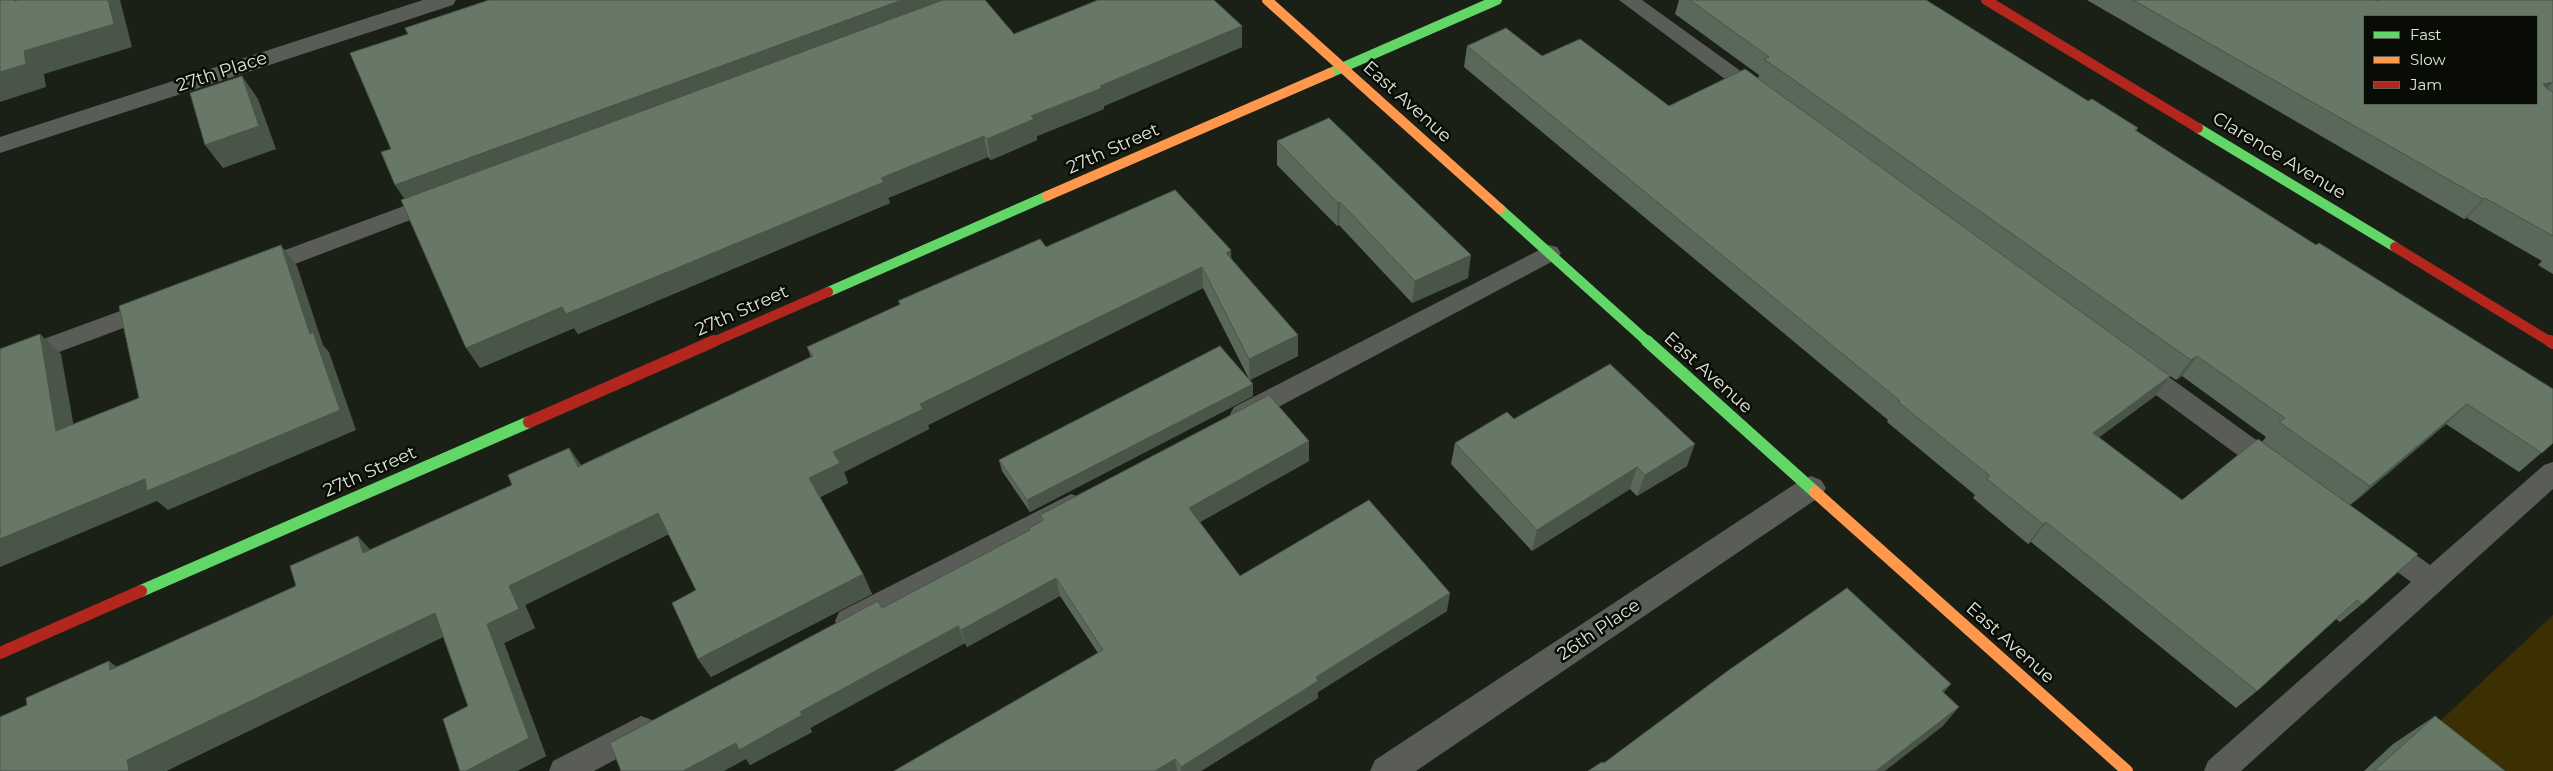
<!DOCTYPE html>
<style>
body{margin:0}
#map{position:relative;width:2553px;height:771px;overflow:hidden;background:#1b2016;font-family:Montserrat,sans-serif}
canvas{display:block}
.legend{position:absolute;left:2363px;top:15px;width:175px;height:90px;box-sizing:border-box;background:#080c05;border:1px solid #5e6359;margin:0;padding:6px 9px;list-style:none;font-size:15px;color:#dfe5d8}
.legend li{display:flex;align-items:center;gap:10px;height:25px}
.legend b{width:25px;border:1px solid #5e6359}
</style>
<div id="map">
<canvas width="2553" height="771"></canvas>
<ul class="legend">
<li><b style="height:6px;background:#63d668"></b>Fast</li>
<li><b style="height:6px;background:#ff974d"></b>Slow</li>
<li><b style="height:6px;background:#b3261e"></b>Jam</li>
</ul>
</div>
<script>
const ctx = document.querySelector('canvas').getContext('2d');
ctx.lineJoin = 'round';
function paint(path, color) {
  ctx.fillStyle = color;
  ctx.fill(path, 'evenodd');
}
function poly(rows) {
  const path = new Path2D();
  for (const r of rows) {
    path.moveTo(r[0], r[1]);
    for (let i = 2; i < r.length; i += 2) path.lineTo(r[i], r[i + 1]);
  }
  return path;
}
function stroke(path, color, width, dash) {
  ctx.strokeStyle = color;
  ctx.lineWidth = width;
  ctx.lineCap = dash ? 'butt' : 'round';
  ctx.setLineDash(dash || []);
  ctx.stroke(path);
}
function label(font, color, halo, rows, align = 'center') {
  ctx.font = font + ' Montserrat,sans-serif';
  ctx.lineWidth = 5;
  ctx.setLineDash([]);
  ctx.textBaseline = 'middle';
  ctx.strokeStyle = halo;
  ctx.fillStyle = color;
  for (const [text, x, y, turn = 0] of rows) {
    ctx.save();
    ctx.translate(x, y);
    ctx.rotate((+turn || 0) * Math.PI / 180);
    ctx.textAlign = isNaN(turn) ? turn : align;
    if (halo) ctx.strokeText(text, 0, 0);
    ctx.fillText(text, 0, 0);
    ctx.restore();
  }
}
paint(poly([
 [2553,615,2553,771,2457,771,2419,741]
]), '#3c3003');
paint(poly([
 [1619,0,1642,0,1767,90,1770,95,1767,100,1760,102,1753,100,1619,0],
 [439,193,447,196,450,201,447,206,266,275,258,277,250,275,246,269,250,263,439,193],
 [1549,245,1557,247,1561,253,1557,259,1252,421,1243,424,1234,421,1230,414,1234,407,1549,245],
 [153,299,161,302,165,308,161,314,0,374,0,355,153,299],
 [2135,357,2144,359,2284,460,2288,468,2284,476,2275,479,2266,476,2126,373,2123,366,2126,359,2135,357],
 [2553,462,2553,489,2241,771,2204,771,2208,761,2411,582,2370,552,2366,544,2370,536,2380,532,2390,536,2430,565,2544,465,2553,462],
 [1071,494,1080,497,1084,505,1080,513,859,630,849,634,839,630,835,621,839,612,1071,494],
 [641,716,652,720,656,730,652,740,594,771,549,771,553,761,641,716]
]), '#5a5c57');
paint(poly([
 [423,0,456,0,453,5,0,153,0,137,423,0],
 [1811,476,1821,480,1826,488,1821,496,1416,771,1370,771,1375,760,1801,480,1811,476]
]), '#5a5c57');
stroke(poly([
 [1330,73,1497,0],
 [2198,128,2395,247],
 [1500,209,1649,343],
 [828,292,1047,196]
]), '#63d668', 10);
stroke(poly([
 [1647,341,1815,492],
 [141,591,529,422]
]), '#63d668', 12);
stroke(poly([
 [1267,0,1500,209],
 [1047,196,1330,73]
]), '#ff974d', 10);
stroke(poly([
 [1815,492,2127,771]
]), '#ff974d', 12);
stroke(poly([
 [1986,0,2198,128],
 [2395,247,2552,343],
 [711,343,828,292]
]), '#b3261e', 10);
stroke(poly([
 [2550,341,2553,343],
 [529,422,714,341],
 [0,653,141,591]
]), '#b3261e', 12);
paint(poly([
 [1679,0,1926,0,2088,101,2138,128,2136,131,2553,443,2519,472,2446,424,2350,505,2362,604,2340,622,2336,619,2257,691,2236,708,2031,542,2028,544,1973,498,1975,495,1887,422,1888,420,1464,67,1467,46,1542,56,1669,106,1758,78,1759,75,1675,14],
 [2170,376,2176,380,2182,376,2266,437,2262,442,2182,500,2099,437,2155,396],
 [2087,0,2553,0,2553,274,2538,265,2542,261,2467,218,2464,219],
 [1014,34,1242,47,1104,106,1104,109,1037,136,1037,140,991,160,988,157,888,198,890,203,578,334,574,328,480,368],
 [1277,141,1468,278,1412,303,1339,225,1337,226,1277,165],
 [1046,247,1232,259,1298,356,1250,380,1253,396,1030,512,1002,471,999,460,1249,379,1203,288,928,425,929,429,844,472,848,483,820,497,863,574,872,594,711,677,698,659,696,590,669,534,525,605,535,628,504,643,546,756,517,771,460,771,468,706,443,637,166,771,27,705,109,661,116,667,296,586,370,550,512,485,569,448,581,465,811,357,807,347,900,305,898,301],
 [1514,419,1687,466,1637,496,1630,489,1532,551,1451,464,1455,443],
 [1309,461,1200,522,1240,576,1447,611,1318,692,1318,698,1201,771,894,771,1098,653,1060,596,967,647,965,643,810,728,812,732,750,765,746,759,1029,531,1029,528,1042,521,1040,515],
 [2435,716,2505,771,2364,771,2393,744]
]), '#596858');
paint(poly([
 [108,0,120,0,132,47,44,74,46,87,0,102,0,72,24,51],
 [902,0,957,0,407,203,395,185],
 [1242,26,1242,47,1104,106,1104,109,1037,136,1037,140,991,160,987,139,1031,116],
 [242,76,258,99,276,149,223,168,205,145],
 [2553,82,2537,100,2543,84],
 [984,136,988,157,888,198,890,203,578,334,574,328,480,368,466,348,562,307],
 [2485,198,2467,218,2464,219,2483,199],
 [1340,202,1339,225,1337,226,1338,203],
 [281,245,297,266,323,345,329,352,356,430,168,510,157,501,0,567,0,539,145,479,310,334],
 [1231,250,1232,272,1226,253],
 [1471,255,1468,278,1412,303,1415,281],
 [1202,267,1203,288,928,425,929,429,844,472,848,483,819,498,809,478,833,452,920,404],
 [40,334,61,354,78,450,56,431],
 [1298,335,1298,356,1250,380,1249,359],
 [2197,356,2182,376,2176,380,2191,360],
 [2170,376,2155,396,2078,453,2093,433],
 [1253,384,1253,396,1030,512,1027,500],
 [2467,404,2446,424,2350,506,2370,486],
 [1309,441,1309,461,1191,527,1189,508],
 [1695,444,1687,466,1637,496,1645,475],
 [569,448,583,468,578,467],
 [1637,467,1630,489,1532,551,1537,530],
 [658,513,671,533,525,605,535,628,504,643,546,756,517,771,466,771,487,624,509,586],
 [2046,522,2031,542,2028,544,2043,524],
 [358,536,376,556,363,553],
 [863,574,872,594,711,677,698,659],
 [1056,578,1060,596,967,647,961,630],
 [1450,593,1447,611,1318,692,1318,698,1201,771,1181,771,1181,767,1316,677],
 [435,613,453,632,166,771,129,771,127,760],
 [958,626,965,643,810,728,812,732,750,765,746,759,724,771,683,771,736,743,800,712],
 [109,661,133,679,110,670],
 [1951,684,1935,703,1942,691],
 [1959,707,1943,726,1885,771,1876,771],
 [1175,759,1177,771,1155,771]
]), '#485547');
const building = poly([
 [0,0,15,0,15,1,18,0,108,0,114,24,24,51,26,64,0,72,0,0],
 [489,0,902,0,395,185,381,152,391,149,350,53,408,34,405,28,489,0],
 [943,0,985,0,1014,34,1098,0,1214,0,1242,26,1100,86,1102,88,1031,116,1034,119,987,139,984,136,881,178,884,182,566,314,562,307,466,348,401,200,943,0],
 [1690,0,1926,0,2088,101,2092,99,2138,128,2135,130,2188,164,2316,245,2319,243,2553,389,2553,443,2542,453,2467,404,2370,486,2279,422,2285,418,2197,356,2191,360,1764,59,1769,57,1690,0],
 [2133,0,2375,0,2378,1,2379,0,2553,0,2553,82,2543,84,2547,89,2553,92,2553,236,2485,198,2483,199,2133,0],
 [2364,16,2537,16,2537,104,2364,104,2364,16],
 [1506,28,1542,56,1580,39,1669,106,1745,69,2170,376,2093,433,2182,500,2258,439,2418,554,2362,604,2357,600,2257,691,2046,522,2043,524,1986,478,1990,476,1898,402,1900,401,1467,46,1506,28],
 [242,76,259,126,205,145,190,93,242,76],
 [1329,118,1471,255,1415,281,1340,202,1338,203,1277,141,1329,118],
 [1175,190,1231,250,1226,253,1298,335,1249,359,1202,267,920,404,923,409,833,452,840,463,809,478,863,574,698,659,672,603,696,590,658,513,509,586,519,609,487,624,529,738,466,771,460,771,443,719,468,706,435,613,127,760,129,771,0,771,0,717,27,705,26,698,109,661,110,670,296,586,290,566,358,536,363,553,512,485,508,475,569,448,578,467,813,356,807,347,901,304,898,301,1040,239,1046,247,1175,190],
 [281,245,310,334,313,332,340,410,147,491,145,479,0,539,0,349,40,334,56,431,139,398,119,306,281,245],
 [1220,346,1253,384,1027,500,999,460,1220,346],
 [1610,364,1695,444,1645,475,1637,467,1537,530,1455,443,1507,412,1514,419,1610,364],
 [1269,395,1309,441,1189,508,1240,576,1369,500,1450,593,1316,677,1318,681,1181,767,1175,759,1155,771,894,771,1103,650,1056,578,961,630,958,626,800,712,802,715,739,750,736,743,683,771,621,771,610,743,878,601,882,608,1030,530,1029,528,1044,520,1040,515,1269,395],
 [1847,588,1951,684,1942,691,1959,707,1876,771,1588,771,1602,762,1604,763,1729,670,1847,588],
 [2435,716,2505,771,2374,771,2435,716]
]);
paint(building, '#677966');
stroke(building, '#485547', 1);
label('18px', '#dfe5d8', '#080c05', [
 ["27th Place",222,72,-18],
 ["East Avenue",1407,102,42],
 ["27th Street",1113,149,-24],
 ["Clarence Avenue",2279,156,31],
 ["27th Street",742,311,-24],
 ["East Avenue",1708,373,42],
 ["27th Street",370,472,-24],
 ["26th Place",1599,630,-34],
 ["East Avenue",2010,643,42]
]);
</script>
